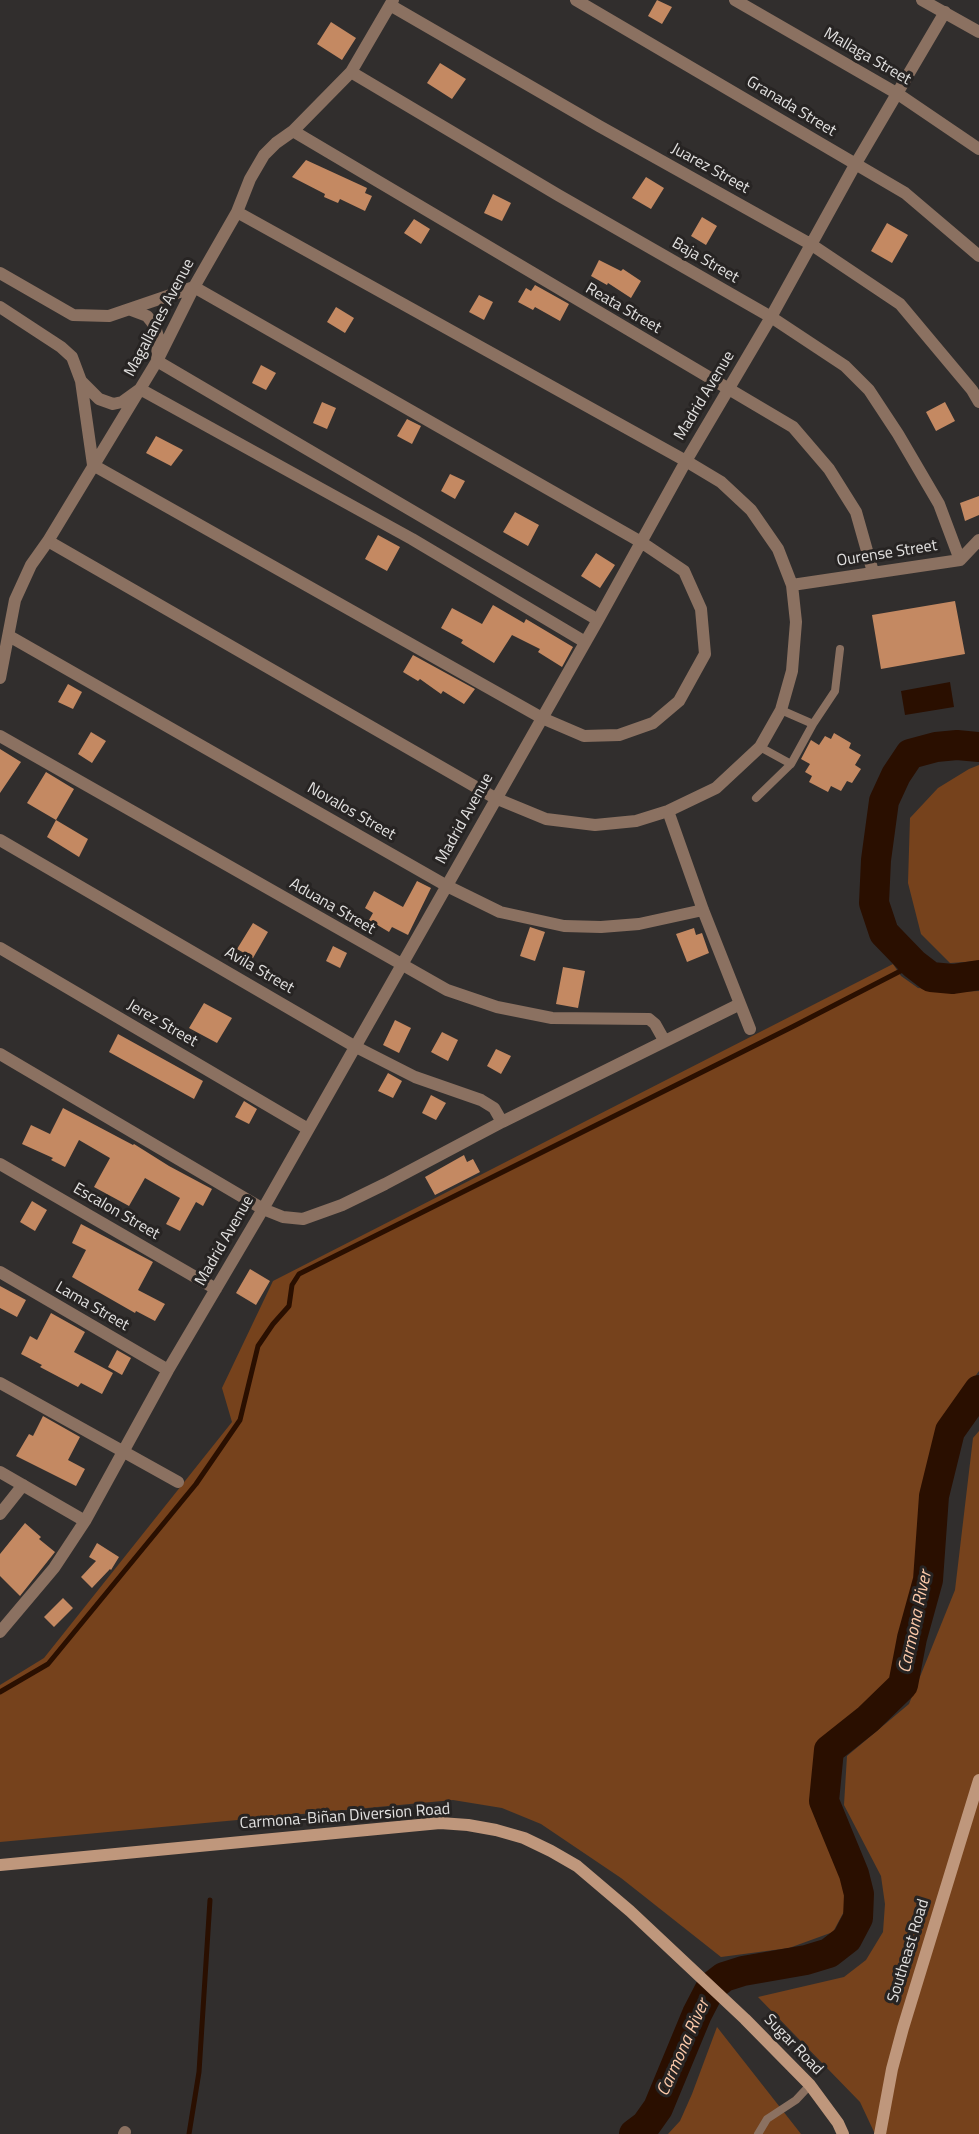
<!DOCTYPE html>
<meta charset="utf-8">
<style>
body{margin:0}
canvas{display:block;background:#312e2d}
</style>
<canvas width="979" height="2134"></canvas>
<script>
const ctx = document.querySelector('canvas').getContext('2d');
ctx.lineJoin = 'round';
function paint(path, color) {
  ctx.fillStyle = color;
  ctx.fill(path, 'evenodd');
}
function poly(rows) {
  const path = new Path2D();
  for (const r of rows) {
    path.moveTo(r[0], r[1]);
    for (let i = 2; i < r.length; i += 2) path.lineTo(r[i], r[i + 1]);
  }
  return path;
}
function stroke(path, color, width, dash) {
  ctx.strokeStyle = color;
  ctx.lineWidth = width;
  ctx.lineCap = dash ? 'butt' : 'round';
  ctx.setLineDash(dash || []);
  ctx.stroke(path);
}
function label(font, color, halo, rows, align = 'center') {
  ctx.font = font + ' "Titillium Web",sans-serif';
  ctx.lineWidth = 6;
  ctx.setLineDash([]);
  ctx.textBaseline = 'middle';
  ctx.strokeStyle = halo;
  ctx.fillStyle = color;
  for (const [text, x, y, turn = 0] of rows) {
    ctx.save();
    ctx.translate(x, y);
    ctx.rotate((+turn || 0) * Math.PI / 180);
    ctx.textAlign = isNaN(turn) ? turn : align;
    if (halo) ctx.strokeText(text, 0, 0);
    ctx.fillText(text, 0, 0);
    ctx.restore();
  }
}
paint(poly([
 [979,765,979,961,950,963,921,934,908,883,910,818,938,788,969,769],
 [893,964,901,976,918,988,956,992,979,991,979,1371,947,1415,926,1487,920,1568,894,1680,821,1747,811,1799,818,1826,841,1870,848,1904,833,1932,789,1948,721,1957,621,1878,541,1824,502,1808,453,1800,0,1842,0,1685,44,1658,232,1422,222,1388,273,1281],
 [979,1431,979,2134,875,2134,860,2102,758,1997,844,1977,866,1960,883,1932,885,1904,881,1876,844,1805,847,1756,909,1704,955,1590,973,1438],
 [717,2027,801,2134,668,2134,680,2121,692,2094]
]), '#76421c');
paint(poly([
 [950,682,954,707,905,715,901,691]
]), '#2a0f00');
stroke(poly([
 [0,1692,48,1664,196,1484,240,1420,258,1346,273,1324,289,1306,292,1285,299,1274,794,1026,914,964],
 [189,2134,199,2072,210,1900]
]), '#2a0f00', 5);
stroke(poly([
 [979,747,957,745,936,747,910,754,896,775,884,801,876,860,874,903,884,933,914,964,931,977,953,979,979,975],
 [634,2134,646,2125,658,2108,697,2014,711,1987,724,1977,743,1971,806,1960,829,1953,847,1939,858,1918,859,1894,854,1874,824,1801,829,1750,868,1719,903,1685,912,1638,928,1580,934,1496,950,1431,979,1390]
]), '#2a0f00', 30);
paint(poly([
 [657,0,672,7,662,24,648,16],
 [331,22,356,38,342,60,317,44],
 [440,63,466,79,452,99,427,83],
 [306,160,367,188,365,193,372,196,365,211,340,199,338,203,324,197,325,194,292,177],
 [646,177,664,188,651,209,632,198],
 [493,194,511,203,502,221,484,213],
 [702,217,717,226,706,245,691,236],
 [414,219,430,229,421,244,404,233],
 [887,223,908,235,892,263,871,251],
 [599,260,621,271,623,269,641,281,631,298,608,283,607,285,591,276],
 [535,285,569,304,560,321,535,307,533,310,518,302,526,288,531,291],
 [479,295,493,302,484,320,469,312],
 [336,307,354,318,345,333,327,322],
 [261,365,276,373,266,390,252,383],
 [322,402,336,408,327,429,313,423],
 [945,402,955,421,936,431,926,412],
 [407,419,421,426,412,444,397,436],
 [156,436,183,450,171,466,146,453],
 [450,474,465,481,455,499,441,491],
 [979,496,979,515,965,521,960,503],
 [515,512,539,525,528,546,503,532],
 [378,535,400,547,387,571,365,559],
 [596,553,615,565,600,588,581,576],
 [955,601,965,654,881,669,872,615],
 [493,605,524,623,526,619,573,647,562,667,538,652,540,649,512,635,494,663,461,643,463,640,441,628,452,608,482,624],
 [413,655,475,689,464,704,443,691,441,694,420,679,418,681,403,672],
 [68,684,82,692,73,709,58,702],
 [91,732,106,741,92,763,78,754],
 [834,733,851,743,849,748,861,755,855,765,861,769,852,783,847,781,841,791,831,786,828,792,809,782,812,776,805,772,810,764,801,759,811,740,819,745,825,736,831,739],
 [0,749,21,762,0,793],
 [46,772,74,789,56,820,27,803],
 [56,820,88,839,79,857,47,837],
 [417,881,431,888,408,935,392,927,389,932,369,920,373,913,365,908,374,891,403,907],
 [253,923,268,932,253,958,237,949],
 [530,927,545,932,535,961,520,956],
 [694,928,696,935,702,933,709,953,687,962,676,934],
 [333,946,347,953,340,968,326,961],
 [563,967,585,971,578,1008,556,1004],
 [204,1003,232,1018,217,1043,189,1028],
 [395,1020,411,1028,399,1053,383,1045],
 [442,1032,458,1040,448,1061,431,1052],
 [118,1034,203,1081,194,1099,109,1052],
 [496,1049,511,1056,501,1074,487,1066],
 [388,1073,402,1081,393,1098,378,1091],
 [431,1095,446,1103,436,1120,422,1113],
 [244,1101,257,1109,249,1124,235,1117],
 [63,1108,133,1145,134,1144,169,1166,212,1189,203,1206,196,1202,180,1231,166,1224,180,1198,145,1178,129,1206,94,1187,110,1158,79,1140,65,1167,51,1160,53,1158,22,1144,31,1125,50,1134],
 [464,1155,467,1162,473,1159,480,1172,435,1195,425,1177],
 [32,1201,47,1210,35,1231,20,1222],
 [81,1224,153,1262,138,1290,165,1304,155,1321,136,1311,135,1313,72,1277,86,1250,72,1243],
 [250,1269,270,1281,256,1305,236,1293],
 [0,1286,26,1300,17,1317,0,1308],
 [51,1313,85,1332,74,1352,113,1373,102,1394,81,1383,78,1387,40,1367,42,1365,21,1354,30,1336,37,1340],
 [117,1350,131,1358,122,1375,108,1367],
 [43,1416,80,1437,68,1460,85,1469,76,1486,16,1456,29,1434,33,1436],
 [25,1523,41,1537,39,1539,55,1552,20,1596,0,1576,0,1554],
 [97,1543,119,1557,111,1570,110,1569,92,1588,81,1577,96,1561,89,1557],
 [63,1598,73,1608,54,1627,44,1617]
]), '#c48962');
stroke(poly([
 [813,724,835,691,840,649],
 [760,747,791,764,813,724,781,710],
 [756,798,791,764],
 [758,2134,767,2119,796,2100,810,2085]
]), '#8b7161', 8);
stroke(poly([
 [576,0,905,193,979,256],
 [735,0,898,94,979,149],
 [922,0,979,32],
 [390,5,599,126,812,245,900,304,972,390,979,402],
 [351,72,558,195,771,317,845,366,869,390,898,434,939,504,960,560],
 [293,131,793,427,829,469,856,512,873,572],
 [0,273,73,315,109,316,194,287,641,542,684,571,701,609,705,654,679,701,653,723,619,735,584,736,542,718,93,465,81,381,72,357,61,347,0,307],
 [131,310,147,316,155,326,158,337,157,361,598,620],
 [81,381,99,399,113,404,122,402,140,389,412,539,585,642],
 [48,541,495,798,546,819,595,825,636,821,668,811,716,788,760,747,781,710,792,671,796,622,792,585,778,549,751,510,721,482,686,461,237,212],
 [792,585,960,560,979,540],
 [9,636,447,886,500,912,564,926,601,927,639,924,703,910],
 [0,678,15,600,31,565,48,541,157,361,194,287,237,212,250,179,264,155,276,143,293,131,351,72,393,0],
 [0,736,447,990,497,1007,552,1018,649,1019,655,1024,664,1040],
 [668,811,703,910,750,1029],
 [0,840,354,1046,415,1077,481,1100,494,1108,502,1122],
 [0,948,308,1129],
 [0,1054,263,1209,283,1217,303,1219,342,1205,385,1184,502,1122,740,1004],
 [0,1164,216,1289],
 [0,1272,168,1370],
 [0,1383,178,1482],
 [0,1472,85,1521],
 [0,1514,23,1485],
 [0,1632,54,1568,85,1521,168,1370,263,1209,598,620,686,461,771,317,855,165,945,12],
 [124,2134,125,2132]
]), '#8b7161', 12);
stroke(poly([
 [0,1865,440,1823,468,1825,496,1830,524,1838,551,1851,577,1866,630,1911,745,2019,810,2085,838,2123,843,2134],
 [880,2134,892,2069,903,2028,979,1780]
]), '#bf977c', 12);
label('16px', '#e2e1e0', '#272423', [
 ["Mallaga Street",867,57,30],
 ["Granada Street",791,107,31],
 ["Juarez Street",710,169,29],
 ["Baja Street",705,261,30],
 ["Reata Street",623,309,30],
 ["Magallanes Avenue",160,318,-62],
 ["Madrid Avenue",705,396,-59],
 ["Ourense Street",887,554,-9],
 ["Novalos Street",351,812,30],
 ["Madrid Avenue",465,819,-61],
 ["Aduana Street",332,907,30],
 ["Avila Street",259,971,30],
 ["Jerez Street",162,1024,30],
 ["Escalon Street",116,1212,30],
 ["Madrid Avenue",225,1241,-60],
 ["Lama Street",92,1307,30],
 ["Carmona-Biñan Diversion Road",345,1817,-4],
 ["Southeast Road",909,1951,-73],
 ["Sugar Road",793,2045,46]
]);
label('italic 18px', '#fcc9a9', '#272423', [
 ["Carmona River",916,1622,-78],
 ["Carmona River",684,2048,-66]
]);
</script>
